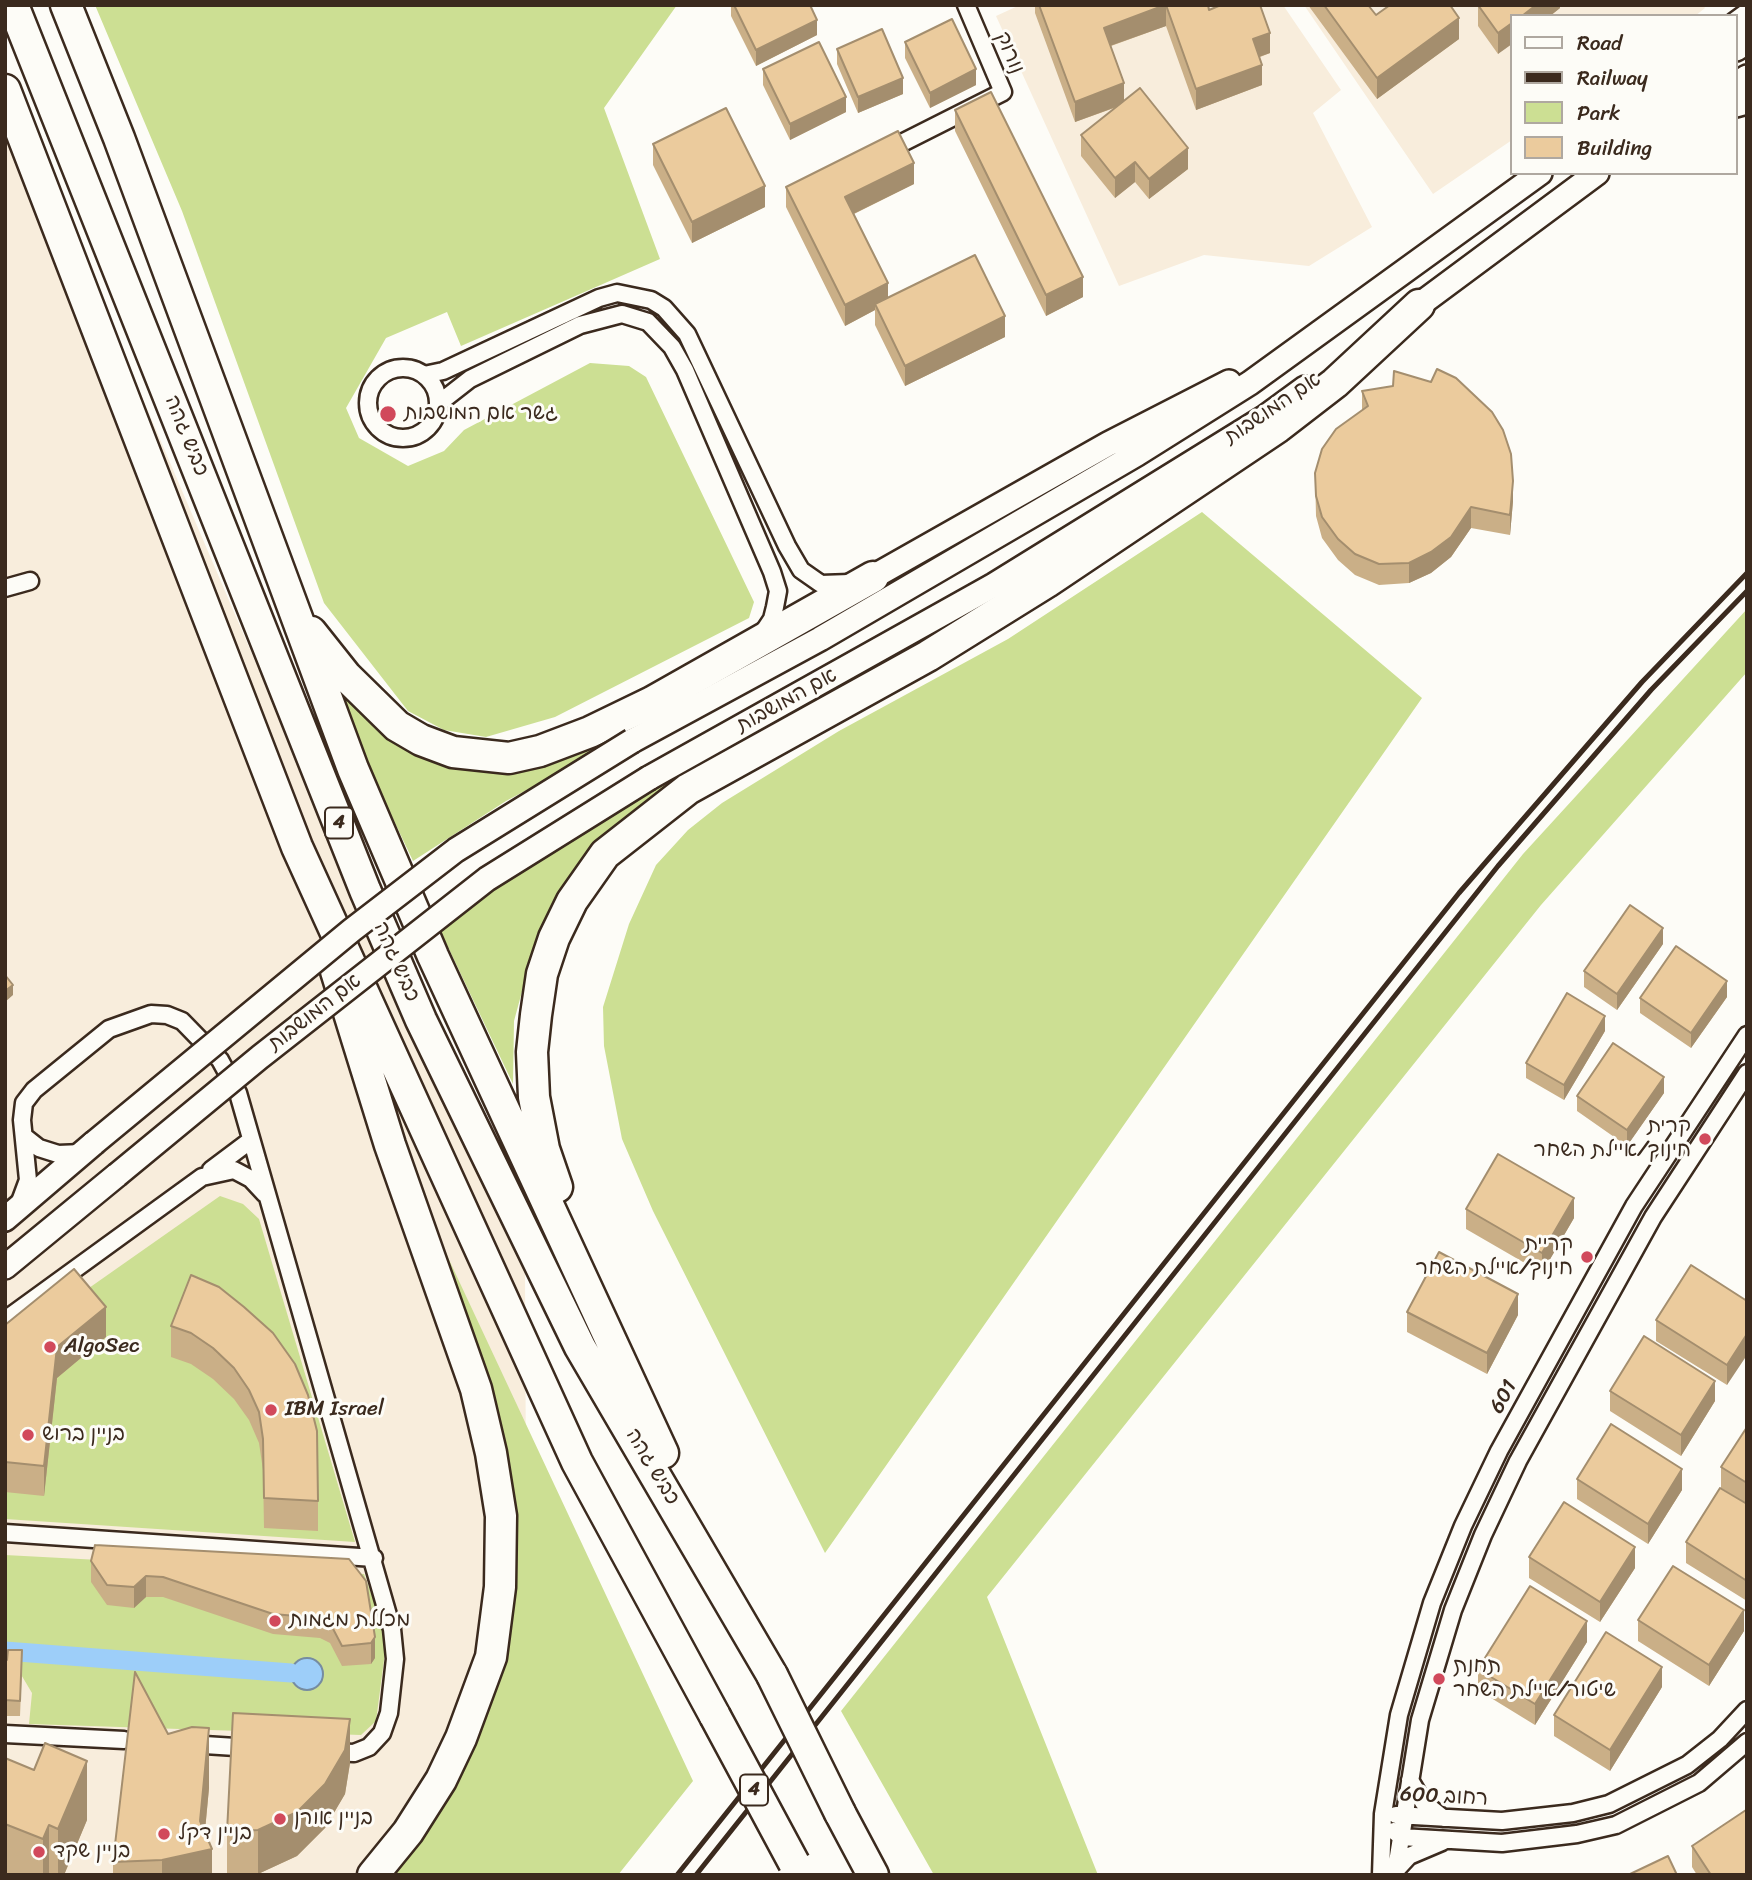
<!DOCTYPE html>
<meta charset="utf-8">
<style>
body{margin:0}
#map{position:relative;width:1752px;height:1880px;overflow:hidden;background:#fdfcf7;font-family:Sriracha,sans-serif}
canvas{display:block}
.frame{position:absolute;inset:0;border:7px solid #3b2a1e;pointer-events:none}
.legend{position:absolute;left:1510px;top:14px;width:228px;height:161px;box-sizing:border-box;background:#fdfcf7;border:2px solid #afa8a0;margin:0;padding:9px 12px;list-style:none;font-size:21px;color:#3b2a1e}
.legend li{display:flex;align-items:center;gap:14px;height:35px}
.legend b{width:35px;border:2px solid #afa8a0}
</style>
<div id="map">
<canvas width="1752" height="1880"></canvas>
<div class="frame"></div>
<ul class="legend">
<li><b style="height:9px;background:#fdfcf7"></b>Road</li>
<li><b style="height:9px;background:#3b2a1e"></b>Railway</li>
<li><b style="height:19px;background:#ccdf93"></b>Park</li>
<li><b style="height:19px;background:#ebcb9d"></b>Building</li>
</ul>
</div>
<script>
const ctx = document.querySelector('canvas').getContext('2d');
ctx.lineJoin = 'round';
function paint(path, color) {
  ctx.fillStyle = color;
  ctx.fill(path, 'evenodd');
}
function poly(rows) {
  const path = new Path2D();
  for (const r of rows) {
    if (r.length === 3) {
      path.moveTo(r[0] + r[2], r[1]);
      path.arc(r[0], r[1], r[2], 0, 2 * Math.PI);
      continue;
    }
    path.moveTo(r[0], r[1]);
    for (let i = 2; i < r.length; i += 2) path.lineTo(r[i], r[i + 1]);
  }
  return path;
}
function stroke(path, color, width, dash) {
  ctx.strokeStyle = color;
  ctx.lineWidth = width;
  ctx.lineCap = dash ? 'butt' : 'round';
  ctx.setLineDash(dash || []);
  ctx.stroke(path);
}
function label(font, color, halo, rows, align = 'center') {
  ctx.font = font + ' Sriracha,"Playpen Sans Hebrew",sans-serif';
  ctx.lineWidth = 6;
  ctx.setLineDash([]);
  ctx.textBaseline = 'middle';
  ctx.strokeStyle = halo;
  ctx.fillStyle = color;
  for (const [text, x, y, turn = 0] of rows) {
    ctx.save();
    ctx.translate(x, y);
    ctx.rotate((+turn || 0) * Math.PI / 180);
    ctx.textAlign = isNaN(turn) ? turn : align;
    if (halo) ctx.strokeText(text, 0, 0);
    ctx.fillText(text, 0, 0);
    ctx.restore();
  }
}
paint(poly([
 [1020,5,1283,5,1341,90,1313,113,1372,227,1309,266,1204,255,1119,286,996,16],
 [1304,5,1703,5,1705,8,1695,16,1512,16,1512,140,1433,194],
 [5,77,442,1098,525,1272,526,1490,424,1875,5,1875]
]), '#f8eddc');
paint(poly([
 [95,5,677,5,604,108,660,259,461,346,447,312,386,338,346,408,359,438,408,466,444,451,464,430,590,363,629,366,646,377,754,602,749,618,555,717,486,737,444,730,408,711,324,603,182,211],
 [1202,512,1422,698,825,1553,653,1211,622,1139,604,1046,603,1007,629,924,656,865,688,830,722,803,839,731,1008,639],
 [1747,609,1747,672,1541,905,987,1597,1098,1875,934,1875,841,1711,1523,854],
 [347,687,432,757,591,736,597,753,506,801,413,861,332,690],
 [677,771,677,789,590,857,565,885,548,912,536,940,514,1021,513,1084,438,926,488,889],
 [220,1196,243,1204,259,1219,355,1542,5,1519,5,1347],
 [444,1249,693,1781,618,1875,389,1875,440,1807,512,1554,434,1251],
 [5,1555,364,1574,387,1637,376,1721,361,1735,29,1724,32,1693,10,1656,5,1654]
]), '#ccdf93');
const water = poly([
 [307,1674,16]
]);
paint(water, '#9dcef9');
stroke(water, '#768ca1', 2);
stroke(poly([
 [5,1651,291,1673]
]), '#9dcef9', 19);
const street = poly([
 [886,151,1003,92,966,5],
 [403,403,35],
 [424,375,443,371,599,298,617,293,651,300,664,308,687,334,787,546,801,570,821,584,850,583],
 [438,404,470,379,580,325,622,314,648,322,672,347,685,370,772,572,778,591,775,607,772,619,762,634],
 [5,588,30,581],
 [25,1137,39,1148,58,1154,82,1153],
 [211,1170,251,1140],
 [18,1207,28,1180,22,1120,24,1103,34,1090,109,1029,151,1014,167,1015,182,1021,220,1060,238,1093,392,1629,395,1659,389,1713,382,1733,369,1747,354,1753,329,1752],
 [5,1320,202,1177,234,1170,251,1179,265,1194],
 [5,1533,374,1558],
 [5,1734,124,1740],
 [189,1744,251,1748],
 [1410,1780,1423,1802,1443,1818],
 [1396,1815,1502,1821,1573,1813,1609,1804,1687,1765,1720,1739,1747,1710],
 [1394,1831,1401,1837,1502,1843,1577,1834,1616,1825,1699,1783,1747,1742],
 [1397,1869,1409,1856,1442,1842],
 [1381,1875,1383,1814,1399,1715,1432,1603,1463,1526,1499,1451,1634,1206,1747,1035],
 [1395,1875,1420,1720,1453,1610,1483,1535,1518,1461,1653,1217,1747,1073]
]);
const secondary = poly([
 [1736,24,1747,16],
 [1736,49,1747,42],
 [1736,84,1747,77],
 [1736,105,1747,102],
 [1407,314,1597,173],
 [873,577,1108,444,1229,382],
 [632,741,820,639,1137,454,1250,383,1540,173],
 [649,778,994,585,1264,418,1305,388],
 [5,1219,94,1143],
 [5,1267,117,1175]
]);
const highway = poly([
 [13,5,365,890,421,1020,580,1347,772,1675],
 [66,5,119,138,353,769,433,956,663,1453],
 [5,90,297,847,577,1462,715,1716],
 [311,632,346,676,397,726,421,740,453,752,509,758,540,751,590,732,652,702,873,577],
 [336,971,390,1145,476,1389,491,1453,501,1516,500,1587,491,1657,461,1738,441,1780,408,1832,373,1875],
 [557,1187,544,1149,534,1097,532,1052,536,1015,542,974,554,938,572,901,605,854,688,789,928,656,1047,582,1278,427,1335,383,1419,305],
 [840,1813,873,1875]
]);
stroke(street, '#3b2a1e', 21);
stroke(secondary, '#3b2a1e', 28);
stroke(highway, '#3b2a1e', 35);
stroke(street, '#fdfcf7', 16);
stroke(secondary, '#fdfcf7', 23);
stroke(highway, '#fdfcf7', 30);
stroke(poly([
 [677,1875,1459,893,1642,682,1747,573],
 [696,1875,1498,866,1651,690,1747,591]
]), '#3b2a1e', 5);
const secondaryBridge = poly([
 [94,1143,352,930,456,850,632,741],
 [117,1175,260,1057,487,879,649,778]
]);
const highwayBridge = poly([
 [772,1675,840,1813],
 [715,1716,794,1863]
]);
stroke(secondaryBridge, '#3b2a1e', 28, []);
stroke(highwayBridge, '#3b2a1e', 35, []);
stroke(secondaryBridge, '#fdfcf7', 23);
stroke(highwayBridge, '#fdfcf7', 30);
paint(poly([
 [731,5,810,5,817,35,756,66,731,16],
 [1035,5,1208,5,1209,10,1270,53,1260,57,1262,85,1196,110,1166,26,1111,46,1124,101,1188,169,1149,199,1135,182,1115,198,1081,156,1081,135,1117,107,1075,122,1035,13],
 [1308,5,1368,5,1376,15,1459,39,1377,99],
 [1478,5,1560,5,1560,8,1550,16,1512,16,1498,54,1478,26],
 [905,42,976,85,930,108,905,58],
 [837,49,903,94,858,113,837,64],
 [763,69,846,112,790,140,763,85],
 [955,110,1083,297,1046,316,955,131],
 [653,144,765,207,692,243,653,165],
 [914,184,854,214,888,297,1005,337,905,386,875,325,875,310,845,326,786,207,786,187],
 [1362,391,1513,501,1510,535,1471,528,1451,557,1431,573,1409,583,1379,585,1355,575,1338,560,1322,538,1316,516,1315,473,1362,411],
 [1663,944,1617,1010,1584,987,1584,971],
 [1727,997,1691,1048,1640,1013,1640,998],
 [1605,1031,1564,1100,1526,1078,1526,1063],
 [1664,1093,1627,1146,1577,1111,1577,1096],
 [1466,1209,1574,1218,1542,1273,1466,1229],
 [191,1275,318,1501,318,1531,264,1528,263,1470,259,1443,249,1420,234,1399,213,1379,191,1364,171,1357,171,1326],
 [1747,1301,1727,1385,1656,1341,1656,1320],
 [1407,1312,1518,1315,1487,1374,1407,1332],
 [5,1325,106,1337,57,1378,44,1496,5,1492],
 [1610,1391,1715,1401,1681,1456,1610,1411],
 [1747,1427,1747,1504,1721,1488,1721,1467],
 [1577,1479,1682,1490,1648,1544,1577,1499],
 [1747,1504,1747,1601,1686,1563,1686,1542],
 [1529,1557,1635,1568,1600,1622,1529,1578],
 [349,1559,375,1658,371,1664,342,1666,330,1643,320,1638,273,1634,163,1597,146,1597,134,1608,107,1605,91,1582,91,1561],
 [1638,1620,1744,1631,1709,1686,1638,1641],
 [1587,1642,1535,1725,1478,1690,1478,1669],
 [5,1660,22,1666,20,1716,5,1716],
 [1662,1687,1610,1771,1554,1736,1554,1715],
 [168,1734,209,1788,205,1831,212,1875,113,1875,113,1862],
 [5,1758,87,1820,64,1875,5,1875],
 [350,1763,345,1794,325,1828,297,1856,258,1874,227,1875,227,1832],
 [1692,1846,1747,1875,1697,1875,1692,1867]
]), '#caaf87');
paint(poly([
 [1166,5,1166,26,1104,48,1104,28],
 [1536,5,1560,5,1560,8,1550,16,1522,16],
 [1459,18,1459,39,1377,99,1377,78],
 [817,20,817,35,756,66,756,50],
 [1512,23,1512,44,1498,54,1498,33],
 [1270,33,1270,53,1253,59,1253,39],
 [1262,65,1262,85,1196,110,1196,89],
 [976,69,976,85,930,108,930,93],
 [903,78,903,94,858,113,858,97],
 [1124,83,1124,104,1075,122,1075,102],
 [846,97,846,112,790,140,790,124],
 [1188,148,1188,169,1149,199,1149,179],
 [1135,162,1135,182,1115,198,1115,178],
 [914,163,914,184,845,218,845,197],
 [765,186,765,207,692,243,692,222],
 [1083,277,1083,297,1046,316,1046,295],
 [888,283,888,304,875,304,875,310,845,326,845,305],
 [1005,316,1005,337,905,386,905,366],
 [1513,481,1513,501,1510,535,1510,515],
 [1471,507,1471,528,1451,557,1431,573,1409,583,1409,563],
 [1663,928,1663,944,1617,1010,1617,994],
 [1727,981,1727,997,1691,1048,1691,1033],
 [13,985,13,995,5,1002,5,991],
 [1605,1016,1605,1031,1564,1100,1564,1085],
 [1664,1077,1664,1093,1627,1146,1627,1130],
 [1574,1198,1574,1218,1542,1273,1542,1253],
 [1518,1294,1518,1315,1487,1374,1487,1353],
 [106,1307,106,1337,57,1378,44,1496,44,1466,57,1347],
 [1747,1334,1747,1355,1727,1385,1727,1365],
 [1715,1381,1715,1401,1681,1456,1681,1435],
 [1682,1469,1682,1490,1648,1544,1648,1524],
 [1635,1547,1635,1568,1600,1622,1600,1602],
 [146,1576,146,1597,134,1608,134,1587],
 [1744,1610,1744,1631,1709,1686,1709,1665],
 [1587,1621,1587,1642,1535,1725,1535,1704],
 [375,1637,375,1658,371,1664,371,1643],
 [1662,1667,1662,1687,1610,1771,1610,1750],
 [350,1719,350,1763,345,1794,325,1828,297,1856,258,1874,258,1830],
 [209,1728,209,1788,203,1851,212,1849,212,1875,162,1875,162,1860,200,1821],
 [87,1761,87,1820,64,1875,58,1875,58,1829],
 [49,1825,49,1875,43,1875,43,1839]
]), '#a48e6e');
const building = poly([
 [734,5,810,5,817,20,756,50,734,5],
 [1039,5,1165,5,1104,28,1124,83,1075,102,1039,5],
 [1166,5,1208,5,1209,10,1221,5,1260,5,1270,33,1253,39,1262,65,1196,89,1166,5],
 [1324,5,1368,5,1376,15,1390,5,1450,5,1459,18,1377,78,1324,5],
 [1478,5,1536,5,1522,16,1512,16,1512,23,1498,33,1478,5],
 [952,19,976,69,930,93,905,42,952,19],
 [882,29,903,78,858,97,837,49,882,29],
 [819,42,846,97,790,124,763,69,819,42],
 [1140,88,1188,148,1149,179,1135,162,1115,178,1081,135,1140,88],
 [991,92,1083,277,1046,295,955,110,991,92],
 [726,108,765,186,692,222,653,144,726,108],
 [898,131,914,163,845,197,888,283,845,305,786,187,898,131],
 [975,255,1005,316,905,366,875,304,975,255],
 [1437,369,1456,378,1492,412,1503,430,1511,454,1513,481,1510,515,1471,507,1451,537,1431,552,1409,563,1379,564,1355,554,1338,539,1322,517,1316,496,1315,473,1322,449,1336,429,1368,406,1362,391,1393,386,1394,371,1431,382,1437,369],
 [1630,905,1663,928,1617,994,1584,971,1630,905],
 [1676,946,1727,981,1691,1033,1640,998,1676,946],
 [5,975,13,985,5,991,5,975],
 [1567,993,1605,1016,1564,1085,1526,1063,1567,993],
 [1613,1043,1664,1077,1627,1130,1577,1096,1613,1043],
 [1498,1154,1574,1198,1542,1253,1466,1209,1498,1154],
 [1439,1252,1518,1294,1487,1353,1407,1312,1439,1252],
 [1691,1265,1747,1301,1747,1334,1727,1365,1656,1320,1691,1265],
 [74,1269,106,1307,57,1347,44,1466,5,1462,5,1325,74,1269],
 [191,1275,219,1287,244,1307,273,1333,295,1364,308,1395,317,1431,318,1501,264,1498,263,1439,259,1412,249,1390,234,1368,213,1348,191,1333,171,1326,191,1275],
 [1644,1336,1715,1381,1681,1435,1610,1391,1644,1336],
 [1611,1424,1682,1469,1648,1524,1577,1479,1611,1424],
 [1747,1427,1747,1483,1721,1467,1747,1427],
 [1720,1488,1747,1504,1747,1581,1686,1542,1720,1488],
 [1564,1502,1635,1547,1600,1602,1529,1557,1564,1502],
 [95,1545,349,1559,366,1581,375,1637,371,1643,342,1646,330,1623,320,1618,273,1614,163,1577,146,1576,134,1587,107,1585,91,1561,95,1545],
 [1673,1566,1744,1610,1709,1665,1638,1620,1673,1566],
 [1530,1586,1587,1621,1535,1704,1478,1669,1530,1586],
 [1606,1632,1662,1667,1610,1750,1554,1715,1606,1632],
 [8,1650,22,1650,20,1701,5,1700,5,1660,7,1660,8,1650],
 [135,1672,168,1734,192,1727,209,1728,200,1821,212,1849,162,1860,113,1862,135,1672],
 [233,1713,350,1719,345,1750,325,1784,297,1812,258,1830,227,1832,233,1713],
 [45,1743,87,1761,58,1829,49,1825,43,1839,5,1824,5,1758,34,1770,45,1743],
 [1746,1810,1747,1875,1711,1875,1692,1846,1746,1810],
 [1668,1856,1677,1875,1628,1875,1668,1856]
]);
paint(building, '#ebcb9d');
stroke(building, '#a48e6e', 2);
for (const [x, y, r, color] of [
 [388,414,9,"#d1495b"],
 [1705,1139,7,"#d1495b"],
 [1587,1257,7,"#d1495b"],
 [50,1347,7,"#d1495b"],
 [271,1410,7,"#d1495b"],
 [28,1435,7,"#d1495b"],
 [275,1621,7,"#d1495b"],
 [1439,1679,7,"#d1495b"],
 [280,1819,7,"#d1495b"],
 [164,1834,7,"#d1495b"],
 [39,1852,7,"#d1495b"]
]) {
  const dot = new Path2D();
  dot.arc(x, y, r, 0, 2 * Math.PI);
  ctx.fillStyle = color;
  ctx.fill(dot);
  stroke(dot, '#fdfcf7', 2.5);
}
for (const [x, y, w] of [
 [339,823,28],
 [754,1790,28]
]) {
  const box = new Path2D();
  box.roundRect(x - w / 2, y - 15.5, w, 31, 5);
  ctx.fillStyle = '#fdfcf7';
  ctx.fill(box);
  stroke(box, '#3b2a1e', 2);
}
label('bold 19px', '#3b2a1e', null, [
 ["4",339,823],
 ["4",754,1790]
]);
label('21px', '#3b2a1e', '#fdfcf7', [
 ["נורוק",1009,53,67],
 ["אם המושבות",1273,409,-34],
 ["כביש גהה",186,436,68],
 ["אם המושבות",787,701,-29],
 ["כביש גהה",396,962,66],
 ["אם המושבות",315,1013,-38],
 ["601",1504,1397,-62],
 ["כביש גהה",652,1467,59],
 ["רחוב 600",1444,1797,3]
]);
label('21px', '#3b2a1e', '#fdfcf7', [
 ["גשר אם המושבות",404,414],
 ["קרית",1691,1127,"right"],
 ["חינוך/איילת השחר",1691,1151,"right"],
 ["קריית",1573,1245,"right"],
 ["חינוך/איילת השחר",1573,1269,"right"],
 ["AlgoSec",64,1347],
 ["IBM Israel",285,1410],
 ["בניין ברוש",42,1435],
 ["מכללת מגמות",289,1621],
 ["תחנת",1453,1667],
 ["שיטור/איילת השחר",1453,1691],
 ["בניין אורן",294,1819],
 ["בניין דקל",178,1834],
 ["בניין שקד",53,1852]
], 'left');
</script>
